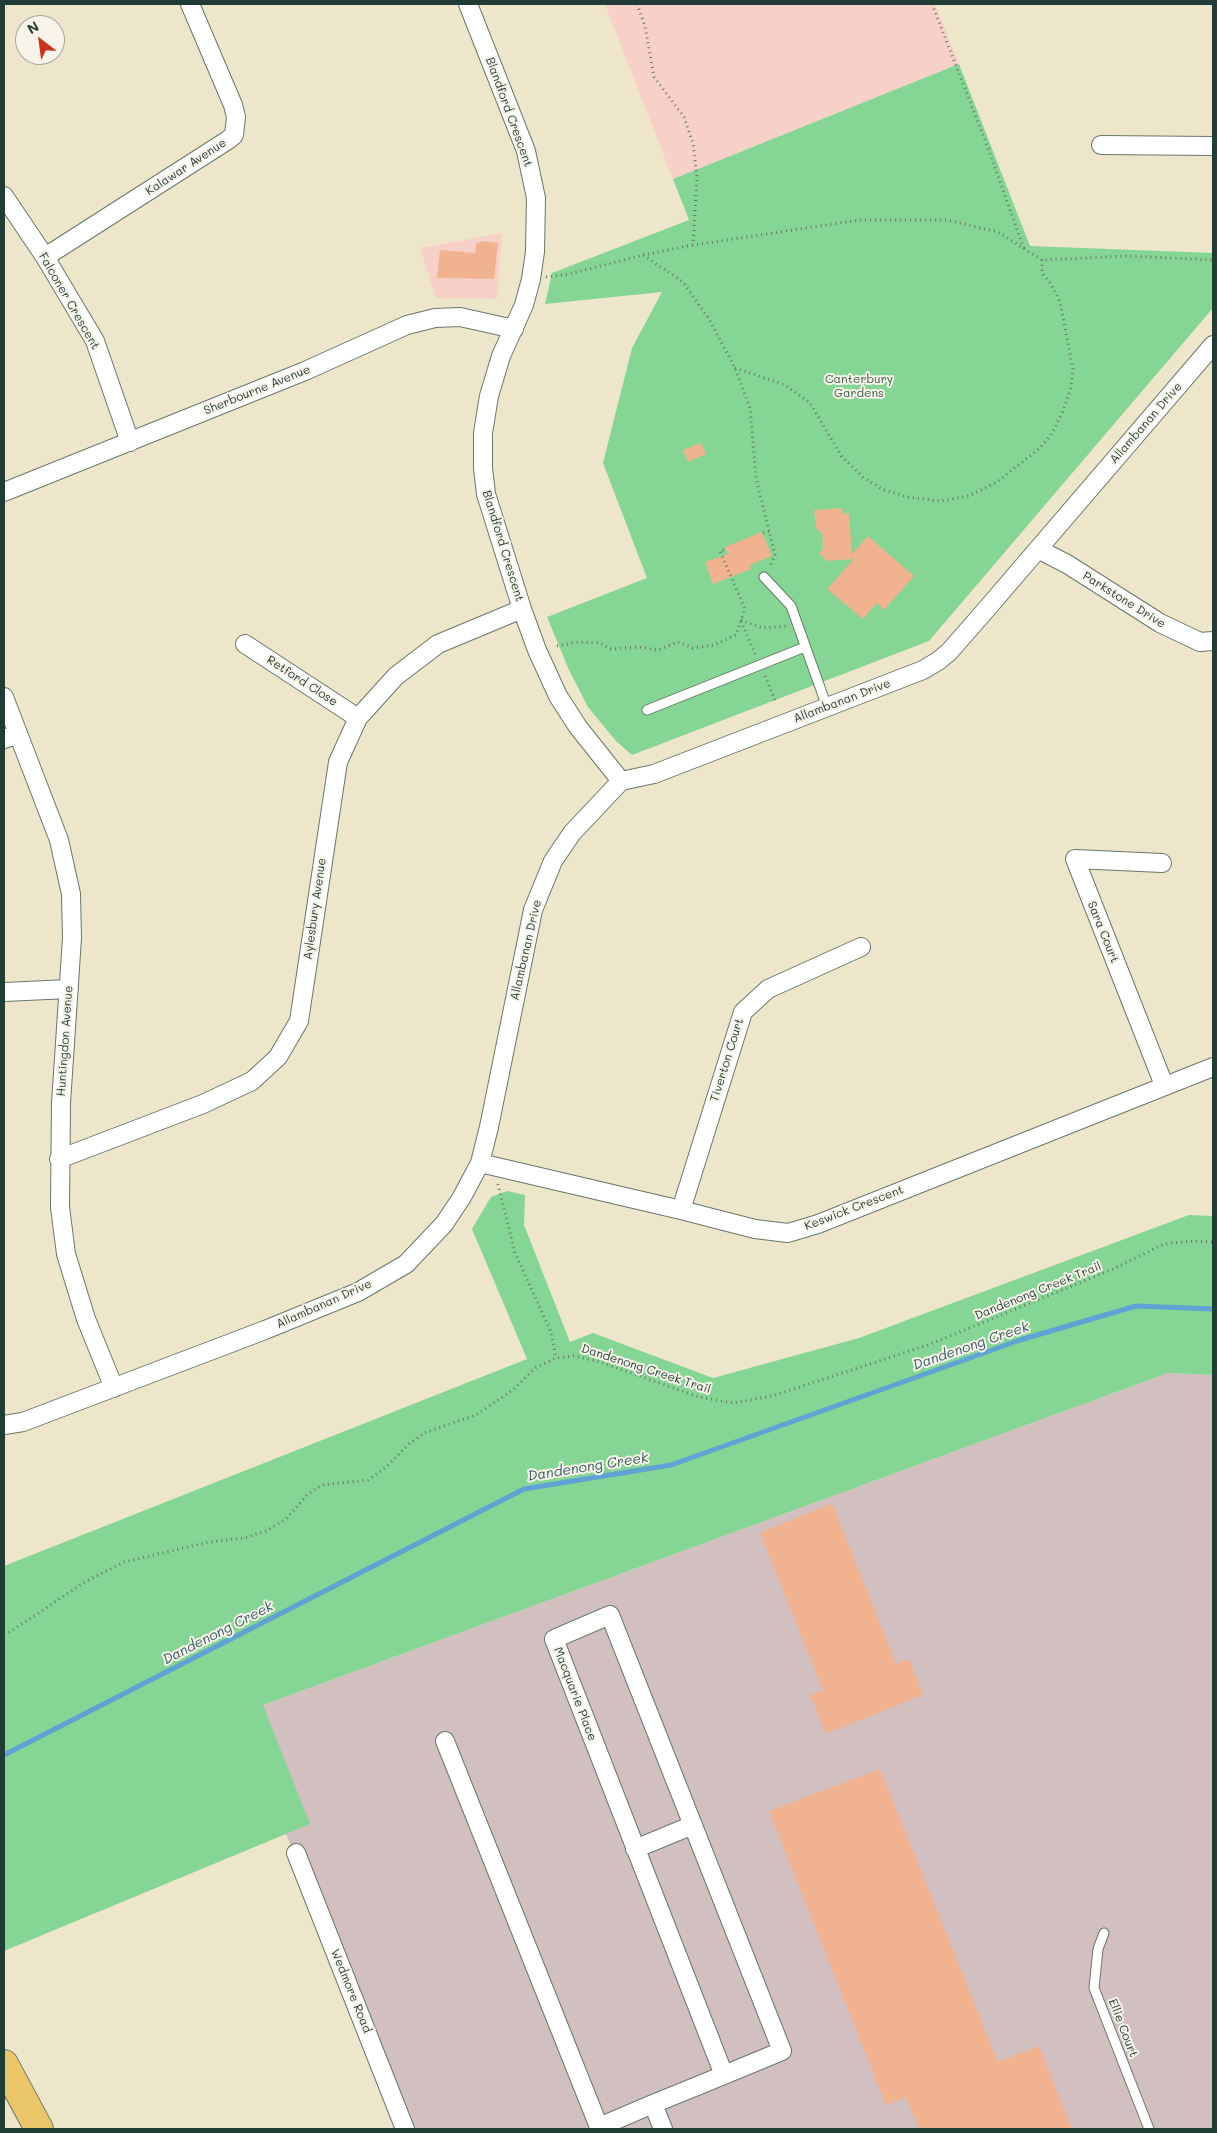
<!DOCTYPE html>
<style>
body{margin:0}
#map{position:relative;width:1217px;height:2133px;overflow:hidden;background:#eee6cb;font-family:Mali,sans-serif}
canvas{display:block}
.frame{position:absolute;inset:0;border:5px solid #1f3d34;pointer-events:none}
.north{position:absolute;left:15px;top:15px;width:50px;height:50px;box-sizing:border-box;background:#f7f3e8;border:1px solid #a1aaa0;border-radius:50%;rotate:330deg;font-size:14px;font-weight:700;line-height:20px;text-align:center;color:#1f3d34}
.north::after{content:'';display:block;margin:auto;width:18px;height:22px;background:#c8321e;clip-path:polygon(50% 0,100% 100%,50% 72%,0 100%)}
</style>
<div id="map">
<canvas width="1217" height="2133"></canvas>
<div class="frame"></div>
<div class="north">N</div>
</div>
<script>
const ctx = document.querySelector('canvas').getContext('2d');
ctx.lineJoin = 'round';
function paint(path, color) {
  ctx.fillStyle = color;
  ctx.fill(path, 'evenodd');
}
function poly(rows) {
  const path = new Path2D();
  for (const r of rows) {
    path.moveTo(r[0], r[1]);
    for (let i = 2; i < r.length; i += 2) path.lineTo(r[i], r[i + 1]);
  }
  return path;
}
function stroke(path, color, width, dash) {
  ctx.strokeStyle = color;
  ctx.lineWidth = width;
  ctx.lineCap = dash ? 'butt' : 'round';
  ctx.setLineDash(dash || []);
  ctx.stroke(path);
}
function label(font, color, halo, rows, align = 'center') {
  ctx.font = font + ' Mali,sans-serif';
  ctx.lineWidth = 4;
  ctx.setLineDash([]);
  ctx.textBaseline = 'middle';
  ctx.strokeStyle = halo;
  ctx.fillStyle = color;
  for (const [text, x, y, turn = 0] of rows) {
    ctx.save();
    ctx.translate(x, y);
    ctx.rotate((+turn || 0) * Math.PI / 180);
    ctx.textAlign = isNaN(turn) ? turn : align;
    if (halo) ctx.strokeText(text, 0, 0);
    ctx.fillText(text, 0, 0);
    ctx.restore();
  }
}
paint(poly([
 [605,4,935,4,959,64,673,179],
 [502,233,497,299,436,298,420,248]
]), '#f7d1c8');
paint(poly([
 [1168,1373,1213,1375,1213,2129,405,2129,286,1834,263,1705]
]), '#d2bfc0');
paint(poly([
 [959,64,1030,246,1213,253,1213,308,929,641,632,755,616,741,588,707,569,670,547,617,647,578,603,463,632,348,662,292,545,304,552,273,689,220,673,179],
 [507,1191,525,1195,524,1225,570,1342,593,1333,713,1378,859,1338,1189,1215,1213,1216,1213,1375,1168,1373,263,1705,310,1824,4,1951,4,1566,527,1359,472,1229,491,1197]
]), '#85d594');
stroke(poly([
 [4,1755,524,1489,671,1465,1020,1340,1136,1306,1213,1309]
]), '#5ea3d3', 5);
paint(poly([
 [482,241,498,243,494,279,437,278,440,250,475,253,476,244],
 [701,443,706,454,688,462,683,450],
 [842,508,842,514,849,513,852,554,868,536,914,576,884,610,877,603,863,619,827,589,854,559,827,561,819,553,823,549,822,534,816,528,814,510],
 [762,532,772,556,750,565,751,569,713,584,705,562,728,554,725,547],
 [832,1503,896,1664,909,1659,923,1695,826,1734,810,1695,823,1690,760,1533],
 [880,1769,998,2062,1039,2046,1072,2129,919,2129,906,2097,886,2105,769,1811]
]), '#f0b28f');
const lane = poly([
 [764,577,791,606,827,707],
 [647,710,805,647],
 [1104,1933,1098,1949,1094,1988,1149,2129]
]);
const street = poly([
 [468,4,526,151,536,198,535,252,531,279,524,305,501,356,489,396,483,433,483,468,486,494,522,609,537,650,558,696,578,727,621,781],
 [1101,145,1213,146],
 [4,196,45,257,95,341,130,442],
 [45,257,228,140,234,135,236,117,233,105,190,4],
 [4,492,305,371,407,325,435,318,460,317,514,329],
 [1038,549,1067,564,1160,623,1200,642,1213,641],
 [245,644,358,718],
 [4,697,59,840,71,894,72,938,61,1103,60,1207,66,1254,86,1319,114,1388],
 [4,739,18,734],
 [1162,863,1075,859,1164,1085],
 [4,992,69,989],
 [59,1159,203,1104,252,1081,278,1057,299,1021,338,762,358,718,396,676,438,644,522,609],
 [480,1163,681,1210,755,1229,788,1233,818,1224,1213,1067],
 [681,1210,743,1012,768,989,861,947],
 [4,1425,23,1422,265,1330,358,1292,406,1264,444,1224,462,1197,480,1163,489,1127,533,910,553,861,572,833,621,781,654,774,923,670,938,661,949,652,984,612,1213,345],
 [445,1741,599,2127,653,2104],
 [635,1849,693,1825],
 [296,1853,405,2129],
 [663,2129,653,2104,724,2075,782,2051,610,1615,554,1639,724,2075]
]);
const primary = poly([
 [4,2064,39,2129]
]);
stroke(lane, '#677869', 11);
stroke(street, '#677869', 20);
stroke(primary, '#677869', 30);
stroke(poly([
 [637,4,645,26,654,77,684,117,693,143,697,178,693,245],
 [932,4,985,140,1024,249],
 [643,255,693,245,860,220,947,220,998,232,1042,260,1128,256,1213,260],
 [546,277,569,274,643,255,683,282,709,319,735,368,750,408,756,478,775,555,770,566],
 [735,368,785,385,810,403,842,457,863,477,882,489,907,497,941,501,969,496,997,482,1040,448,1051,435,1063,411,1071,388,1073,369,1060,302,1051,284,1042,273,1042,260],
 [763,533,771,531],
 [741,620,762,628,787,626],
 [741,621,755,654],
 [557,646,579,642,600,643,611,649,639,647,658,650,678,642,693,648,714,645,736,635,745,609,720,551,726,549],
 [765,676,776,703],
 [498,1184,515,1253,551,1332,556,1358],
 [4,1634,8,1633,85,1582,124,1562,209,1542,244,1538,266,1531,286,1519,307,1495,322,1485,368,1480,384,1469,409,1444,424,1433,476,1415,514,1389,535,1368,556,1358,574,1356,597,1361,699,1397,733,1403,772,1396,928,1345,1111,1270,1164,1244,1194,1241,1213,1242]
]), '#677869', 3, [1, 4]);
stroke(lane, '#fff', 9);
stroke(street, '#fff', 18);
stroke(primary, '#ebc669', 28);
label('12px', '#1f3d34', '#f7f3e8', [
 ["Blandford Crescent",509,112,70],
 ["Kalawar Avenue",186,167,-33],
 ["Falconer Crescent",69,301,60],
 ["Sherbourne Avenue",257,390,-22],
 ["Allambanan Drive",1146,423,-49],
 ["Blandford Crescent",503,546,73],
 ["Parkstone Drive",1124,600,32],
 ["Retford Close",302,681,33],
 ["Allambanan Drive",842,701,-21],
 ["Aylesbury Avenue",315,909,-82],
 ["Sara Court",1103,932,68],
 ["Allambanan Drive",526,950,-77],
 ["Huntingdon Avenue",65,1041,-86],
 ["Tiverton Court",727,1060,-73],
 ["Keswick Crescent",854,1208,-21],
 ["Dandenong Creek Trail",1038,1291,-22],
 ["Allambanan Drive",324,1304,-24],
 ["Dandenong Creek Trail",646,1369,18],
 ["Macquarie Place",575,1694,69],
 ["Wedmore Road",351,1991,68],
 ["Ellie Court",1123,2028,69]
]);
label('12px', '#335b47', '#f7f3e8', [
 ["Canterbury",859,379],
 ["Gardens",859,393]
]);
label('italic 14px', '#325c64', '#f7f3e8', [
 ["Dandenong Creek",971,1346,-19],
 ["Dandenong Creek",588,1467,-9],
 ["Dandenong Creek",218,1633,-27]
]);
</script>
